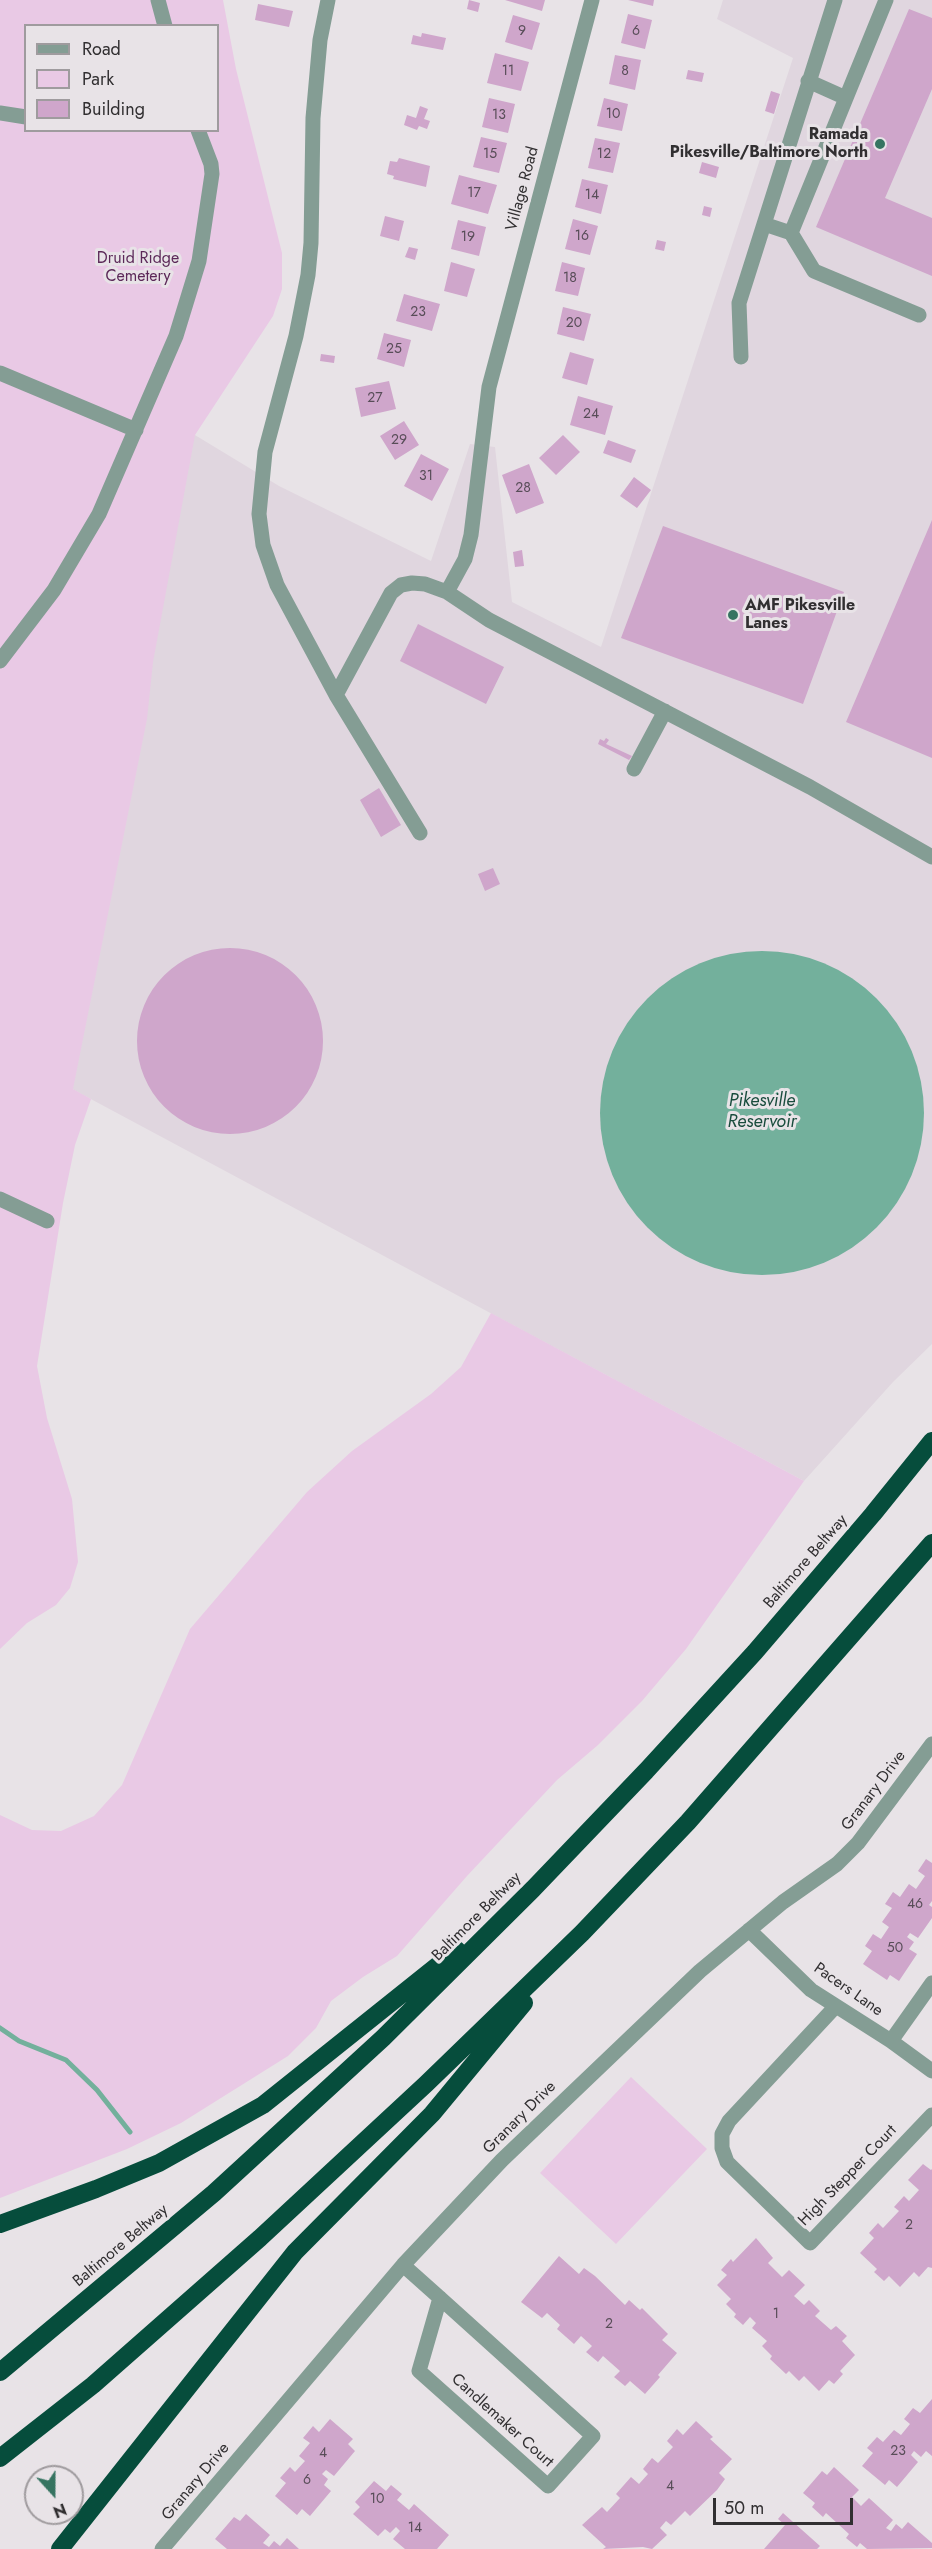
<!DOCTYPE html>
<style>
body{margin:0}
#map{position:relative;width:932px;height:2549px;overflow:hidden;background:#e8e3e7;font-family:Jost,sans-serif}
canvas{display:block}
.legend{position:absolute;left:24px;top:24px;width:195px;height:108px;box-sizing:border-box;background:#e8e3e7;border:2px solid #9f9b9e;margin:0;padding:8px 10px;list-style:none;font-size:18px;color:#312f31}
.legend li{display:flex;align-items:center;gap:12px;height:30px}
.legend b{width:30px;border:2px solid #9f9b9e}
.north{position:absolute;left:24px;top:2465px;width:60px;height:60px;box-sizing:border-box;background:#e8e3e7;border:2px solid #9f9b9e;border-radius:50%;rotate:159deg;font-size:16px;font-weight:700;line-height:24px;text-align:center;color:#312f31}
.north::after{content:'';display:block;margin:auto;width:21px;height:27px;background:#367461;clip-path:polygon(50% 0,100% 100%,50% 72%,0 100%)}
.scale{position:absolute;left:713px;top:2498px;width:140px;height:27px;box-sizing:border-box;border:3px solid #312f31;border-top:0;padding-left:8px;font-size:18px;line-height:21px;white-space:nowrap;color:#312f31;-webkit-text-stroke:4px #e8e3e7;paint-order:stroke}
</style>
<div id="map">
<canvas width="932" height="2549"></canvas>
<ul class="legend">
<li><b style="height:8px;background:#849d94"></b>Road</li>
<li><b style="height:16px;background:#e9c9e5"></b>Park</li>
<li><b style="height:16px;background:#cfa6cb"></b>Building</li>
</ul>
<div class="north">N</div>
<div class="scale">50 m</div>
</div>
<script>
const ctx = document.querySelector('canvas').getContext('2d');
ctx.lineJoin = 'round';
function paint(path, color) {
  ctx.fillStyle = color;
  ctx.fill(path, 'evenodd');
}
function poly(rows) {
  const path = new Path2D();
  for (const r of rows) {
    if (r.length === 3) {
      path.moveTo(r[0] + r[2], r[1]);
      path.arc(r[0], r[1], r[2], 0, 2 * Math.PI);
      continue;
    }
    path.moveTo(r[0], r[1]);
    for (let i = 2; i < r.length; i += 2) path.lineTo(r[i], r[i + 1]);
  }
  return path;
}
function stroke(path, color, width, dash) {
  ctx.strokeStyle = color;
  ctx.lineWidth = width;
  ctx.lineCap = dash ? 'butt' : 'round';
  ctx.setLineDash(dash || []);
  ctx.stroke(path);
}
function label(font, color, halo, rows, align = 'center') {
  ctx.font = font + ' Jost,sans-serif';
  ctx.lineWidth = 6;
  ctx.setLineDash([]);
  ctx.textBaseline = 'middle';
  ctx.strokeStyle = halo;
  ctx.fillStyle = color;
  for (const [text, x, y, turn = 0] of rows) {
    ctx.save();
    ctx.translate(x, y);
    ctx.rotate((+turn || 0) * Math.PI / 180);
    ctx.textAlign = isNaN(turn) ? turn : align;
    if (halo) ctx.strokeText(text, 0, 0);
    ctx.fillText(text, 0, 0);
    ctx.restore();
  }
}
paint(poly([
 [723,0,932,0,932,1344,893,1382,804,1481,46,1075,185,429,279,486,431,561,470,444,495,447,512,602,601,647,793,58,717,19]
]), '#e0d6df');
paint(poly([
 [0,0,223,0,236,69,282,253,282,289,273,316,195,435,153,662,147,719,73,1089,91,1099,75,1145,63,1203,37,1366,47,1418,72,1499,78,1562,70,1588,56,1605,27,1623,0,1649],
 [26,26,218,26,218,130,26,130],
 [491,1313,804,1481,686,1649,642,1701,598,1745,557,1780,467,1876,397,1956,363,1977,331,2001,316,2028,288,2056,181,2123,127,2149,0,2198,0,1815,32,1830,61,1831,94,1816,122,1785,190,1629,307,1492,352,1451,431,1394,461,1367],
 [631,2077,707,2149,616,2244,540,2173]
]), '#e9c9e5');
paint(poly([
 [762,1113,162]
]), '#73b09c');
stroke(poly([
 [0,2028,19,2041,66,2060,97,2090,130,2132]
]), '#73b09c', 5);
paint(poly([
 [469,0,480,3,478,12,467,9],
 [505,0,545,0,542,11],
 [628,0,654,0,653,6],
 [258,4,293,11,289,27,255,20],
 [909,9,932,18,932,89,885,198,932,218,932,276,816,227],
 [628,14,652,20,645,49,621,43],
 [513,15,540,23,532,50,505,42],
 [422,33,446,38,443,50,411,44,413,35,421,37],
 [495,53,529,62,521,91,487,83],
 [615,55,641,60,635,90,609,84],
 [688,70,704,73,702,82,686,79],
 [771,91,780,94,774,114,765,111],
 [489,98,515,104,508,133,482,127],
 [604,98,628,104,622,131,597,126],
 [420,106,428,109,424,119,430,121,427,129,419,126,417,130,404,125,407,115,416,118],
 [481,137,507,143,499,173,473,167],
 [595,138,620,143,613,173,588,168],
 [399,158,430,166,426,187,393,179,394,176,387,174,390,161,397,162],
 [702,162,719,167,716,178,699,173],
 [459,175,497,185,488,214,451,204],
 [582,179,608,185,601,214,575,207],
 [704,206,712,208,710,217,702,215],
 [385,216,404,221,399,241,380,236],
 [573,219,598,226,590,255,565,249],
 [458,220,486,227,479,256,451,249],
 [657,240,666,242,664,251,655,249],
 [409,247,418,249,415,260,405,257],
 [451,262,475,269,467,297,444,291],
 [562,262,585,268,578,296,555,291],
 [404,294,440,304,432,331,396,321],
 [563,307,591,314,584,341,557,334],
 [384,333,411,340,404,367,377,359],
 [570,352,594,359,587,385,562,378],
 [321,354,335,356,334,363,320,361],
 [389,381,396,409,361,417,355,388],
 [578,396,613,406,605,435,570,425],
 [404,421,419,445,395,460,380,436],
 [563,435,580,452,556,475,539,458],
 [608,440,636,450,631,463,603,453],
 [421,454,449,469,432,501,404,486],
 [529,464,544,503,516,514,502,475],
 [634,477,651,490,637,508,620,496],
 [932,520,932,758,846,722],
 [663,526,844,592,803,704,621,638],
 [522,550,524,566,515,567,513,552],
 [418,624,504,667,486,704,400,661],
 [606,738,609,740,606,744,632,756,629,760,598,744,600,739,604,741],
 [379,788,401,825,381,837,360,800],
 [493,868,500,884,485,891,478,874],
 [230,1041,93],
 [926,1859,932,1863,932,1901,929,1905,932,1907,932,1918,918,1938,910,1933,907,1937,914,1942,909,1949,917,1954,899,1981,890,1975,887,1980,863,1964,872,1951,865,1946,873,1934,881,1939,889,1927,882,1922,892,1908,885,1904,893,1892,900,1897,909,1884,916,1889,925,1876,918,1871],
 [923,2164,931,2170,932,2169,932,2268,928,2267,919,2277,914,2272,900,2287,889,2276,884,2281,874,2272,877,2269,860,2253,874,2238,869,2233,878,2223,883,2228,899,2211,894,2207,904,2196,909,2201,919,2190,908,2180],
 [756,2238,773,2258,768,2263,782,2277,789,2270,805,2285,794,2296,804,2305,809,2300,820,2311,815,2316,831,2330,836,2326,847,2336,842,2341,855,2355,840,2371,843,2374,834,2384,829,2380,819,2391,804,2376,799,2381,789,2371,786,2374,770,2359,772,2356,762,2346,767,2341,752,2328,756,2323,750,2317,743,2325,734,2317,736,2314,726,2304,731,2299,717,2285,727,2275,721,2270,731,2259,733,2262],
 [559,2256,579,2274,584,2268,595,2276,625,2305,629,2300,640,2310,642,2308,668,2334,662,2340,677,2353,658,2375,660,2377,645,2394,630,2381,625,2386,614,2377,620,2371,603,2356,598,2362,586,2352,592,2346,581,2336,574,2344,557,2329,560,2325,547,2313,542,2318,521,2302],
 [932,2399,932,2456,926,2451,921,2457,914,2451,911,2455,918,2462,897,2487,889,2480,885,2485,862,2466,873,2453,867,2448,877,2437,883,2442,894,2430,901,2435,910,2424,904,2419,913,2408,920,2413],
 [330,2419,353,2439,348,2444,355,2451,334,2476,326,2470,322,2474,328,2479,324,2485,331,2491,310,2516,302,2509,297,2515,275,2496,286,2483,280,2478,290,2467,295,2472,305,2461,299,2456,310,2443,303,2438,313,2426,319,2432],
 [696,2421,713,2437,710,2439,732,2459,719,2473,725,2479,717,2490,690,2516,685,2511,671,2525,666,2521,660,2528,667,2535,652,2549,643,2547,603,2549,606,2547,582,2525,602,2507,607,2512,620,2498,616,2494,631,2477,639,2484,648,2474,643,2469,652,2458,658,2463,673,2447,667,2441,677,2429,683,2435],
 [834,2467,859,2490,852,2497,861,2506,869,2498,893,2520,886,2528,891,2531,896,2524,902,2529,908,2522,932,2543,932,2548,867,2549,860,2543,857,2547,846,2538,849,2534,826,2513,823,2517,812,2507,815,2503,803,2493,822,2471,827,2475],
 [374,2481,386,2491,391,2485,402,2494,397,2500,409,2510,414,2504,449,2535,437,2549,405,2549,393,2539,400,2531,396,2527,390,2533,385,2529,378,2536,353,2514,360,2507,355,2502],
 [783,2513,820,2546,817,2549,764,2549,785,2525,778,2519],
 [246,2514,270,2535,263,2543,269,2547,274,2541,280,2546,287,2538,299,2549,227,2549,215,2539,234,2517,240,2521]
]), '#cfa6cb');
stroke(poly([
 [158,0,165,26],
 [328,0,320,40,313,118,311,243,308,275,296,336,265,452,259,514,263,545,277,585,336,695,420,833],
 [886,0,791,233,814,271,919,315],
 [808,81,846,98],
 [0,113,26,117],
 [764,224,791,233],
 [741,357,739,303,835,0],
 [0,373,136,430],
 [447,592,489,620,810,787,932,857],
 [0,661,54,590,99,514,176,336,199,261,212,174,211,164,198,130],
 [336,695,391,593,401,585,412,583,425,584,447,592,465,559,471,535,489,387,592,0],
 [634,769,665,711],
 [0,1199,47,1221],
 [749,1930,811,1990,891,2041,932,2071],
 [836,2006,729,2121,722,2134,722,2148,727,2162,810,2243,932,2115],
 [891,2041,932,1983],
 [403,2265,440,2298,593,2436,548,2486,419,2371,440,2298],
 [162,2549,403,2265,502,2160,700,1971,783,1902,837,1864,858,1843,932,1744]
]), '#849d94', 15);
stroke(poly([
 [0,2224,96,2189,159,2163,263,2105,457,1950],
 [0,2372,214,2193,383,2038,533,1889,646,1771,755,1652,873,1514,932,1441],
 [0,2458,93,2385,260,2238,426,2084,582,1933,688,1822,932,1543],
 [60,2549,295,2252,432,2114,524,2003]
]), '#064d3c', 18);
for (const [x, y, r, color] of [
 [880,144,6,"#367461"],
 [733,615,6,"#367461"]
]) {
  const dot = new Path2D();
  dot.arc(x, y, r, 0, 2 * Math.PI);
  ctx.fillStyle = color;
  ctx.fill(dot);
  stroke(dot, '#e8e3e7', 2);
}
label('14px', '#584d58', null, [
 ["9",522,32],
 ["6",636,32],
 ["11",508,72],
 ["8",625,72],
 ["10",613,115],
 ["13",499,116],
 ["15",490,155],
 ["12",604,155],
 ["17",474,194],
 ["14",592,196],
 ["16",582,237],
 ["19",468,238],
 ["18",570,279],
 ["23",418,313],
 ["20",574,324],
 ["25",394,350],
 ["27",375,399],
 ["24",591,415],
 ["29",399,441],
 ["31",426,477],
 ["28",523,489],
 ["46",915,1905],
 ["50",895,1949],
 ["2",909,2226],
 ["1",776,2315],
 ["2",609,2325],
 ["23",898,2452],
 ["4",323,2454],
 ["6",307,2481],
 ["4",670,2487],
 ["10",377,2500],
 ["14",415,2529]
]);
label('bold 16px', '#312f31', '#e8e3e7', [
 ["Ramada",868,135],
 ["Pikesville/Baltimore North",868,153],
 ["AMF Pikesville",745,606,"left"],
 ["Lanes",745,624,"left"]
], 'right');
label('16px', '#312f31', '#e8e3e7', [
 ["Village Road",523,189,-75],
 ["Baltimore Beltway",806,1562,-49],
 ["Granary Drive",874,1791,-53],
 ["Baltimore Beltway",477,1917,-45],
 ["Pacers Lane",848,1990,35],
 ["Granary Drive",520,2118,-45],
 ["High Stepper Court",848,2176,-46],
 ["Baltimore Beltway",121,2246,-40],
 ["Candlemaker Court",502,2421,42],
 ["Granary Drive",196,2482,-50]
]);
label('16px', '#5c2959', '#e8e3e7', [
 ["Druid Ridge",138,259],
 ["Cemetery",138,277]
]);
label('italic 18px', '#194c3d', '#e8e3e7', [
 ["Pikesville",762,1102],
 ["Reservoir",762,1123]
]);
</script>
